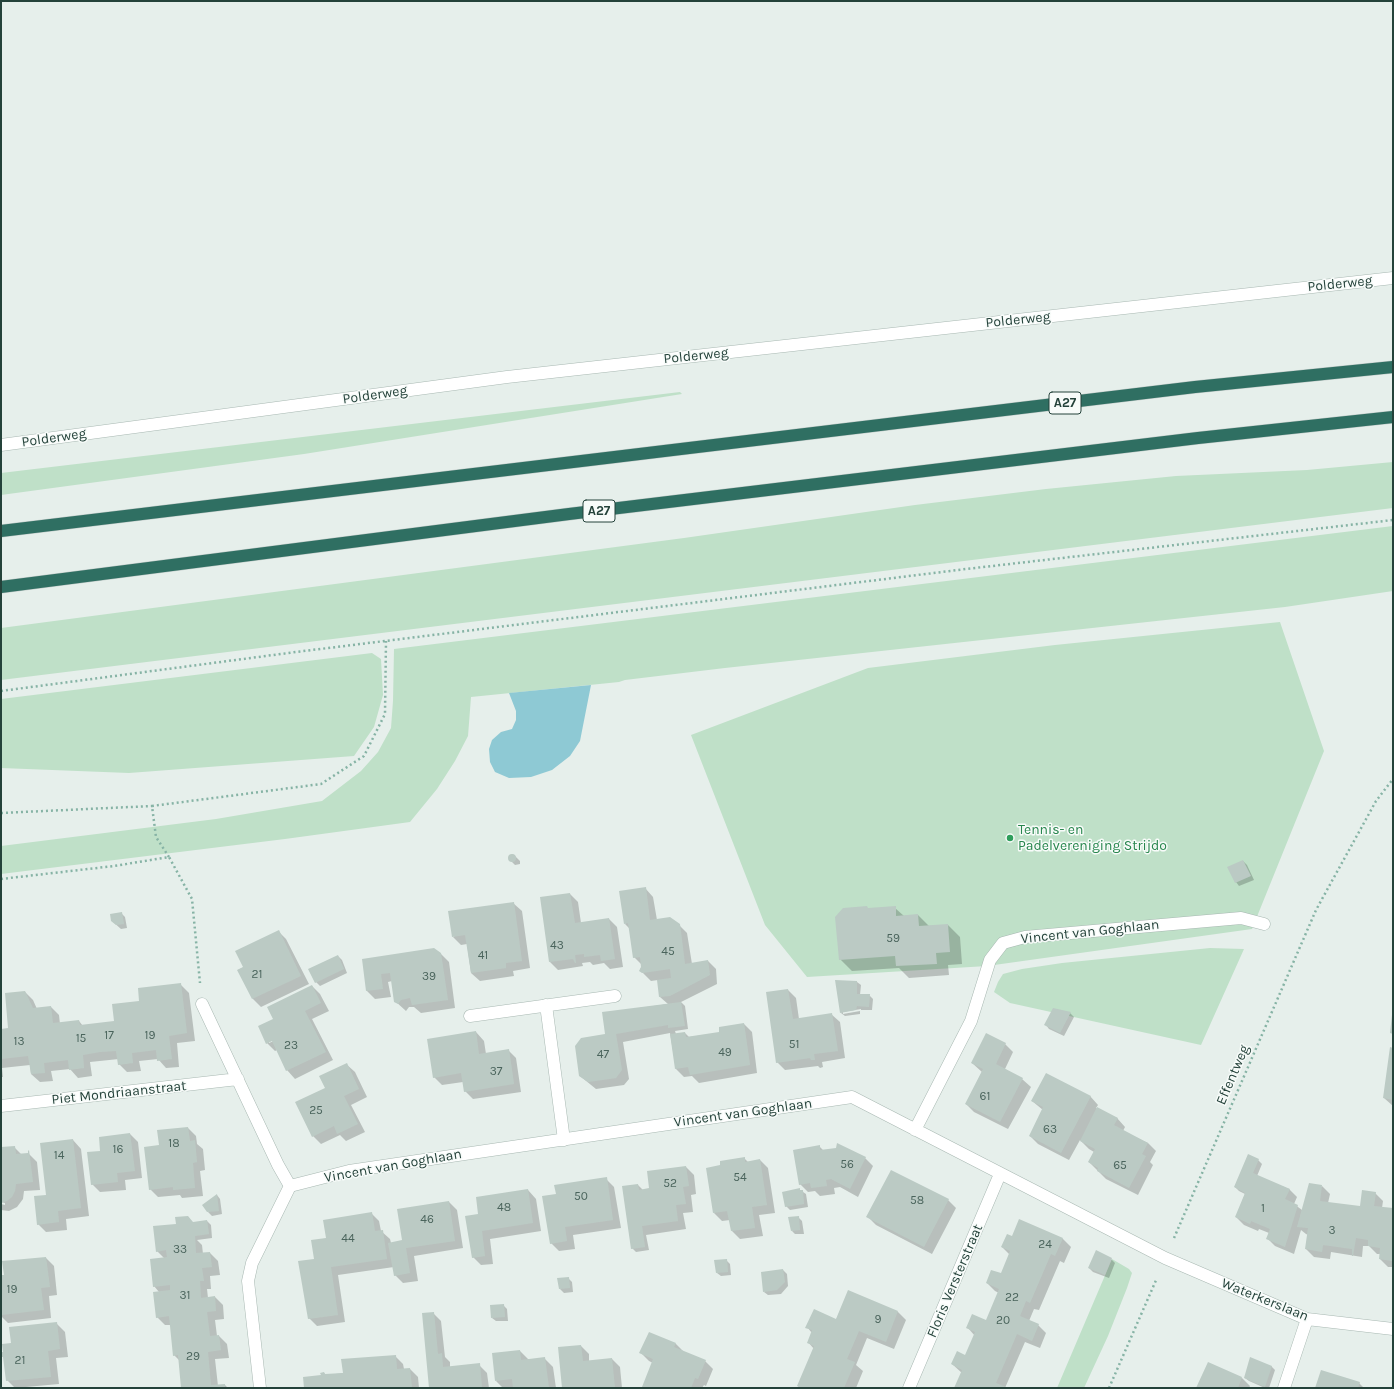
<!DOCTYPE html>
<style>
body{margin:0}
#map{position:relative;width:1394px;height:1389px;overflow:hidden;background:#e6efeb;font-family:Karla,sans-serif}
canvas{display:block}
.frame{position:absolute;inset:0;border:2px solid #24423a;pointer-events:none}
</style>
<div id="map">
<canvas width="1394" height="1389"></canvas>
<div class="frame"></div>
</div>
<script>
const ctx = document.querySelector('canvas').getContext('2d');
ctx.lineJoin = 'round';
function paint(path, color) {
  ctx.fillStyle = color;
  ctx.fill(path, 'evenodd');
}
function poly(rows) {
  const path = new Path2D();
  for (const r of rows) {
    if (r.length === 3) {
      path.moveTo(r[0] + r[2], r[1]);
      path.arc(r[0], r[1], r[2], 0, 2 * Math.PI);
      continue;
    }
    path.moveTo(r[0], r[1]);
    for (let i = 2; i < r.length; i += 2) path.lineTo(r[i], r[i + 1]);
  }
  return path;
}
function stroke(path, color, width, dash) {
  ctx.strokeStyle = color;
  ctx.lineWidth = width;
  ctx.lineCap = dash ? 'butt' : 'round';
  ctx.setLineDash(dash || []);
  ctx.stroke(path);
}
function label(font, color, halo, rows, align = 'center') {
  ctx.font = font + ' Karla,sans-serif';
  ctx.lineWidth = 3;
  ctx.setLineDash([]);
  ctx.textBaseline = 'middle';
  ctx.strokeStyle = halo;
  ctx.fillStyle = color;
  for (const [text, x, y, turn = 0] of rows) {
    ctx.save();
    ctx.translate(x, y);
    ctx.rotate((+turn || 0) * Math.PI / 180);
    ctx.textAlign = isNaN(turn) ? turn : align;
    if (halo) ctx.strokeText(text, 0, 0);
    ctx.fillText(text, 0, 0);
    ctx.restore();
  }
}
paint(poly([
 [680,392,682,394,304,454,1,495,1,473],
 [1393,462,1393,508,1,680,1,628,684,538,915,505,1046,489,1176,476,1307,470],
 [1393,526,1393,591,1285,607,725,668,625,680,619,682,471,697,468,736,455,761,437,789,410,822,285,839,1,874,1,846,216,819,322,801,361,771,378,752,391,728,393,701,394,649],
 [1280,622,1324,751,1252,929,987,966,807,977,765,925,691,735,868,668,1055,645],
 [372,653,381,659,383,695,374,727,354,756,129,773,1,768,1,699],
 [1210,948,1244,949,1201,1045,1010,1003,994,992,998,982,1003,974,1022,969,1062,963],
 [1112,1259,1129,1269,1132,1273,1127,1288,1108,1336,1084,1388,1057,1388]
]), '#bfe0c8');
paint(poly([
 [591,685,580,741,570,756,552,770,531,777,509,778,495,772,490,762,489,749,492,740,501,732,512,729,516,720,516,711,509,693]
]), '#8ec9d4');
paint(poly([
 [512,854,514,855,520,861,520,864,515,865,511,861,510,856],
 [1243,861,1247,865,1254,880,1239,886,1236,882],
 [645,888,653,897,657,920,679,925,687,933,692,964,708,961,716,969,717,984,681,1002,685,1006,688,1029,675,1031,676,1034,685,1033,689,1037,720,1033,744,1024,752,1032,757,1073,699,1083,692,1076,684,1077,676,1069,670,1033,623,1042,629,1079,624,1085,596,1089,580,1076,606,1035,603,1013,668,1004,660,997,658,980,651,981,640,970,642,965,634,957,630,929,625,924],
 [570,894,578,902,581,923,609,919,617,927,623,967,610,969,604,963,593,965,590,962,582,963,583,966,558,970,550,962,541,898],
 [513,903,522,911,530,968,513,971,514,976,480,981,471,973,467,944,461,945,453,937],
 [895,908,904,916,918,915,929,926,948,925,960,937,962,964,948,965,949,975,909,978,899,968,852,971,840,959,869,909],
 [121,913,125,917,127,928,121,929,112,921],
 [278,931,286,939,309,984,261,1007,253,999,238,970,244,967],
 [441,954,449,962,455,1008,421,1013,414,1007,409,1007,406,1011,395,1001,392,981,388,982,391,997,375,999,367,991,363,960],
 [338,956,342,960,347,973,320,986,316,982,310,970],
 [857,982,861,985,860,995,869,995,873,999,872,1010,861,1010,861,1009,843,1012,843,1014,860,1011,860,1014,845,1016,841,1013],
 [181,985,189,993,195,1041,177,1043,179,1067,166,1068,158,1059,139,1061,141,1071,127,1072,119,1064,119,1059,90,1062,92,1076,78,1078,70,1069,51,1071,53,1081,40,1082,31,1074,30,1065,2,1068,3,1077,1,1077,1,1030,9,1029,25,992,33,1000,37,1009,51,1007,59,1015,60,1024,79,1021,83,1026,115,1022,140,1002],
 [312,986,320,994,329,1011,312,1019,333,1060,295,1079,287,1070,277,1050,275,1051,267,1043,274,1019],
 [276,1040,269,1043,269,1041],
 [788,990,796,998,799,1019,831,1014,840,1022,845,1058,822,1062,823,1067,820,1068,818,1066,785,1070,777,1062],
 [1054,1009,1070,1013,1074,1017,1064,1036,1049,1029,1046,1025],
 [476,1032,484,1041,486,1054,508,1050,516,1058,521,1092,473,1099,465,1091,463,1082,442,1085,434,1077],
 [1005,1044,1013,1052,1005,1069,1022,1079,1031,1087,1008,1129,974,1112,966,1104,982,1072,972,1063],
 [1393,1049,1393,1106,1384,1098],
 [346,1064,355,1072,367,1097,351,1105,365,1132,346,1141,340,1135,321,1144,313,1136,326,1088],
 [1090,1096,1098,1105,1096,1108,1117,1118,1125,1127,1123,1131,1148,1143,1156,1151,1150,1162,1153,1165,1138,1195,1106,1179,1089,1162,1094,1152,1089,1149,1080,1140,1069,1160,1038,1144,1030,1136,1043,1110,1032,1101],
 [188,1128,196,1136,197,1144,203,1149,205,1170,200,1171,203,1196,182,1198,180,1195,158,1197,150,1189],
 [130,1134,138,1142,142,1178,125,1180,126,1190,100,1192,92,1184,101,1152],
 [73,1140,81,1149,89,1216,66,1219,67,1230,46,1232,38,1224,47,1196],
 [819,1146,824,1151,865,1158,873,1166,858,1197,840,1187,834,1188,835,1194,820,1196,815,1191,808,1192,800,1184],
 [14,1147,22,1155,29,1154,37,1162,40,1190,24,1191,23,1199,17,1207,9,1211,1,1210,1,1204,5,1205,5,1203,1,1202,1,1148],
 [744,1158,748,1162,760,1160,768,1168,775,1213,759,1215,763,1236,740,1239,732,1231,730,1220,722,1221,714,1213,722,1166],
 [1258,1160,1262,1164,1257,1176,1289,1189,1297,1197,1294,1204,1302,1210,1322,1186,1330,1194,1328,1203,1361,1207,1375,1193,1383,1201,1382,1208,1393,1209,1393,1267,1388,1267,1380,1259,1381,1254,1377,1254,1369,1246,1363,1246,1362,1257,1331,1252,1330,1259,1314,1257,1306,1249,1308,1235,1306,1234,1301,1230,1294,1254,1275,1246,1267,1238,1269,1233,1259,1229,1258,1231,1244,1225,1236,1217,1245,1194,1239,1191,1235,1187],
 [686,1167,694,1175,696,1194,691,1195,693,1212,683,1213,686,1229,646,1235,649,1250,636,1252,632,1248,638,1185,643,1190,650,1189],
 [606,1179,614,1187,621,1228,573,1235,575,1249,559,1251,551,1243,557,1195],
 [528,1190,536,1199,541,1231,490,1239,493,1264,481,1265,473,1257,480,1215],
 [800,1190,806,1194,808,1207,790,1210,786,1206],
 [217,1195,220,1199,222,1214,212,1216,208,1212],
 [948,1200,956,1208,932,1254,876,1225,868,1217],
 [449,1202,457,1210,463,1248,414,1256,418,1281,403,1283,395,1275,394,1267,338,1275,345,1322,317,1326,309,1318,315,1260,327,1239,371,1213,379,1221,381,1231,390,1239,391,1243,403,1241],
 [798,1217,802,1221,804,1234,795,1234,792,1231],
 [207,1221,211,1225,212,1238,197,1240,202,1245,203,1254,210,1253,218,1261,220,1275,210,1276,211,1289,207,1289,208,1298,215,1297,223,1305,224,1319,215,1320,217,1336,219,1336,227,1344,229,1358,215,1359,218,1386,225,1385,228,1388,182,1388,179,1360,174,1355,171,1325,165,1325,157,1317,159,1292,154,1286,165,1259,157,1251,193,1223],
 [1020,1221,1063,1239,1071,1247,1064,1263,1060,1261,1039,1310,1034,1309,1029,1321,1038,1325,1046,1333,1040,1348,1025,1342,1005,1388,955,1388,962,1373,952,1364,966,1356,975,1336,968,1328,986,1322,999,1293,995,1291,987,1283,1001,1275,1010,1255,1002,1247,1013,1237],
 [46,1258,54,1266,57,1295,49,1296,51,1318,8,1323,1,1316,1,1276,5,1276],
 [1111,1259,1115,1263,1109,1278,1093,1272,1089,1268],
 [726,1260,730,1264,731,1275,721,1276,717,1273],
 [783,1270,787,1274,788,1286,781,1294,768,1295,764,1292],
 [568,1278,572,1282,573,1292,564,1293,560,1289],
 [848,1292,898,1312,906,1320,894,1349,867,1338,856,1365,863,1371,856,1388,800,1388,798,1386,814,1349,808,1342,812,1333,807,1327,836,1320],
 [503,1305,507,1309,508,1321,496,1321,492,1318],
 [433,1313,441,1321,445,1357,450,1362,450,1368,479,1365,487,1373,489,1388,430,1388],
 [57,1324,65,1332,68,1357,56,1358,59,1384,15,1388,7,1380,4,1353,12,1344],
 [649,1333,676,1344,684,1352,705,1361,713,1369,706,1386,704,1385,702,1388,644,1388,643,1387,653,1363,649,1361,641,1353],
 [581,1346,589,1354,589,1362,612,1359,620,1367,622,1388,563,1388],
 [520,1351,528,1359,545,1359,553,1367,556,1388,503,1388,496,1381],
 [395,1356,403,1364,404,1369,410,1369,418,1377,419,1388,305,1388,324,1373,326,1375,344,1373],
 [1271,1366,1275,1370,1269,1388,1265,1388,1249,1381,1245,1378],
 [1242,1378,1250,1386,1249,1388,1198,1388],
 [1359,1383,1364,1388,1316,1388]
]), '#0003');
paint(poly([
 [512,858,4],
 [1243,860,1251,876,1235,883,1227,867],
 [646,887,650,920,670,917,680,924,685,964,708,960,710,975,670,996,659,997,657,980,671,978,670,969,642,973,639,971,641,967,640,957,633,958,628,923,624,924,619,891],
 [570,893,575,923,609,918,615,959,601,961,600,955,584,957,584,954,575,955,576,963,575,963,573,959,549,962,540,897],
 [514,902,522,961,506,963,506,968,471,973,465,935,452,937,448,911],
 [867,906,868,908,896,906,896,916,918,914,919,926,948,924,950,952,936,953,937,964,896,966,895,956,839,960,835,917,843,908],
 [122,912,124,924,116,925,111,921,110,914],
 [279,930,301,976,252,999,237,970,243,967,235,951],
 [434,948,441,953,448,1000,412,1005,410,998,401,1000,398,1004,394,1002,390,973,381,974,383,989,366,991,362,959],
 [338,955,344,969,315,983,308,969],
 [835,980,857,981,857,994,870,994,869,1007,857,1006,856,1010,840,1013],
 [181,983,187,1033,169,1036,172,1059,157,1061,156,1050,132,1053,133,1063,118,1065,116,1051,100,1052,83,1055,84,1068,69,1070,68,1060,44,1063,45,1073,31,1074,28,1056,1,1059,1,1029,8,1028,5,993,25,991,33,1008,51,1006,53,1023,79,1020,80,1025,114,1021,112,1004,139,1001,138,988],
 [312,985,321,1003,305,1011,326,1052,286,1071,272,1041,266,1044,258,1026,273,1019,267,1007],
 [788,989,793,1019,832,1013,838,1051,814,1054,815,1060,811,1060,810,1058,776,1063,766,992],
 [681,1002,685,1026,668,1028,668,1025,616,1034,622,1070,616,1078,588,1082,579,1076,575,1046,581,1038,605,1034,602,1012],
 [1053,1008,1071,1012,1060,1033,1044,1025],
 [1392,1015,1393,1015,1393,1034,1390,1033],
 [744,1023,750,1065,690,1075,688,1067,675,1069,670,1034,685,1032,686,1037,719,1032,719,1027],
 [476,1031,479,1054,509,1049,514,1084,464,1092,461,1073,433,1078,427,1039],
 [986,1033,1006,1043,996,1064,1023,1078,1000,1122,965,1104,983,1069,971,1063],
 [1390,1047,1393,1048,1393,1100,1383,1098],
 [347,1063,359,1089,344,1096,358,1124,337,1134,334,1126,312,1137,295,1102,325,1088,319,1076],
 [1046,1073,1091,1096,1061,1153,1029,1136,1043,1107,1031,1101],
 [1097,1107,1118,1118,1114,1125,1148,1143,1142,1154,1146,1156,1129,1188,1097,1171,1098,1168,1088,1162,1095,1149,1080,1141],
 [188,1127,190,1141,195,1140,197,1162,193,1163,195,1188,173,1190,173,1187,149,1190,144,1147,159,1145,157,1130],
 [130,1133,135,1171,117,1173,118,1182,91,1185,87,1152,100,1151,99,1137],
 [73,1139,81,1208,58,1211,59,1222,37,1225,34,1196,46,1195,40,1143],
 [837,1143,866,1157,850,1189,831,1179,826,1180,827,1186,811,1188,810,1183,799,1185,793,1150,820,1145,820,1150,836,1148],
 [15,1146,16,1154,28,1153,28,1151,29,1150,33,1182,16,1184,15,1191,12,1197,7,1201,1,1203,1,1147],
 [1248,1154,1259,1159,1253,1173,1290,1189,1285,1199,1298,1205,1285,1247,1266,1239,1270,1229,1251,1221,1250,1224,1235,1217,1245,1193,1234,1187],
 [745,1157,745,1162,760,1159,767,1205,752,1207,755,1228,731,1231,727,1211,713,1213,706,1168,720,1165,720,1161],
 [686,1166,689,1186,683,1187,686,1204,676,1205,678,1221,642,1226,645,1247,631,1249,622,1186,638,1184,639,1190,649,1188,647,1171],
 [891,1170,949,1199,924,1247,866,1217],
 [607,1177,613,1220,565,1227,567,1241,550,1244,542,1196,556,1194,554,1185],
 [1309,1183,1322,1185,1320,1201,1360,1206,1362,1190,1376,1192,1374,1206,1393,1208,1392,1261,1379,1259,1380,1248,1368,1246,1368,1240,1356,1238,1353,1256,1352,1256,1352,1249,1323,1245,1322,1252,1305,1249,1308,1228,1297,1227],
 [800,1188,800,1190,803,1190,804,1204,785,1207,782,1192],
 [528,1189,533,1223,482,1231,485,1256,472,1258,465,1216,478,1214,476,1197],
 [217,1194,219,1211,207,1212,202,1205],
 [449,1201,455,1241,406,1248,410,1273,394,1276,388,1243,402,1240,397,1209],
 [372,1212,375,1231,383,1230,387,1259,331,1267,338,1315,308,1319,298,1261,314,1259,311,1240,326,1238,323,1220],
 [188,1216,193,1222,207,1220,209,1234,195,1236,196,1253,210,1252,212,1267,202,1268,204,1281,200,1281,201,1298,215,1296,216,1311,207,1312,210,1336,219,1335,221,1350,208,1352,211,1385,225,1384,225,1388,181,1388,178,1355,173,1356,169,1316,156,1318,153,1292,170,1290,170,1285,153,1287,150,1259,167,1257,166,1250,156,1252,153,1226,176,1224,175,1217],
 [799,1216,800,1230,791,1231,788,1217],
 [1019,1219,1063,1238,1055,1256,1051,1254,1030,1303,1026,1301,1020,1316,1039,1324,1032,1341,1017,1334,996,1383,1008,1388,954,1388,962,1370,951,1364,957,1351,965,1355,975,1332,966,1328,972,1314,986,1320,999,1289,986,1283,991,1270,1001,1273,1010,1251,1001,1247,1007,1234,1012,1236],
 [1096,1250,1112,1258,1105,1275,1088,1268],
 [46,1257,50,1287,41,1288,44,1310,1,1315,1,1275,4,1275,2,1261],
 [727,1259,728,1272,716,1273,714,1260],
 [783,1269,785,1282,777,1290,763,1292,761,1272],
 [569,1277,570,1288,559,1289,557,1278],
 [848,1290,898,1311,886,1342,859,1331,847,1359,855,1362,844,1388,801,1388,797,1386,814,1346,807,1343,812,1330,805,1328,814,1309,836,1319],
 [504,1304,505,1317,491,1318,490,1305],
 [434,1312,438,1354,442,1353,443,1367,480,1363,482,1388,429,1388,422,1313],
 [57,1322,60,1349,48,1351,51,1377,6,1381,3,1357,2,1357,1,1352,3,1352,2,1344,11,1343,9,1327],
 [649,1332,676,1343,674,1347,706,1360,698,1379,695,1378,691,1388,642,1387,653,1359,639,1353],
 [581,1345,583,1361,612,1358,615,1388,562,1388,558,1347],
 [520,1350,521,1360,545,1357,549,1388,513,1388,512,1379,495,1381,492,1353],
 [396,1355,397,1369,410,1368,412,1388,304,1388,303,1377,321,1375,320,1373,324,1372,325,1374,343,1373,341,1359],
 [1250,1357,1272,1366,1265,1387,1244,1378],
 [1208,1362,1242,1377,1238,1388,1196,1388],
 [1321,1370,1360,1382,1358,1388,1315,1388]
]), '#bbcac4');
const minor = poly([
 [1,445,507,377,1393,278],
 [202,1004,278,1165,290,1186],
 [546,1005,564,1140],
 [470,1016,615,996],
 [1,1106,238,1079],
 [915,1130,971,1021,990,960,1003,943,1025,937,1241,918,1264,924],
 [260,1388,248,1281,252,1263,290,1186,349,1171,852,1097,1165,1258,1307,1319,1393,1329],
 [909,1388,1000,1174],
 [1284,1388,1307,1319]
]);
const motorway = poly([
 [1,531,1195,387,1393,367],
 [1,587,569,514,1198,438,1393,417]
]);
stroke(minor, '#a8b8b2', 13);
stroke(motorway, '#c2cac8', 13);
stroke(poly([
 [1,691,296,652,966,569,1393,520],
 [1,813,152,806],
 [169,857,156,837,152,806,321,784,364,756,385,714,386,641],
 [1,879,114,866,169,857,192,899,200,983],
 [1174,1238,1316,910,1376,801,1393,779],
 [1109,1388,1157,1278]
]), '#86b3a5', 2.5, [2, 3]);
stroke(minor, '#fff', 12);
stroke(motorway, '#2f6f62', 12);
for (const [x, y, r, color] of [
 [1010,838,4,"#2e9e5b"]
]) {
  const dot = new Path2D();
  dot.arc(x, y, r, 0, 2 * Math.PI);
  ctx.fillStyle = color;
  ctx.fill(dot);
  stroke(dot, '#f7fbf9', 1.5);
}
label('12px', '#4a645c', null, [
 ["59",893,939],
 ["43",557,946],
 ["45",668,952],
 ["41",483,956],
 ["21",257,975],
 ["39",429,977],
 ["17",109,1036],
 ["19",150,1036],
 ["15",81,1039],
 ["13",19,1042],
 ["51",794,1045],
 ["23",291,1046],
 ["49",725,1053],
 ["47",603,1055],
 ["37",496,1072],
 ["61",985,1097],
 ["25",316,1111],
 ["63",1050,1130],
 ["18",174,1144],
 ["16",118,1150],
 ["14",59,1156],
 ["56",847,1165],
 ["65",1120,1166],
 ["54",740,1178],
 ["52",670,1184],
 ["50",581,1197],
 ["58",917,1201],
 ["48",504,1208],
 ["1",1263,1209],
 ["46",427,1220],
 ["3",1332,1231],
 ["44",348,1239],
 ["24",1045,1245],
 ["33",180,1250],
 ["19",12,1290],
 ["31",185,1296],
 ["22",1012,1298],
 ["9",878,1320],
 ["20",1003,1321],
 ["29",193,1357],
 ["21",20,1361]
]);
for (const [x, y, w] of [
 [1065,403,32],
 [599,511,32]
]) {
  const box = new Path2D();
  box.roundRect(x - w / 2, y - 11, w, 22, 3);
  ctx.fillStyle = '#f7fbf9';
  ctx.fill(box);
  stroke(box, '#24423a', 1);
}
label('bold 13px', '#24423a', null, [
 ["A27",1065,403],
 ["A27",599,511]
]);
label('14px', '#24423a', '#f7fbf9', [
 ["Polderweg",1340,284,-6],
 ["Polderweg",1018,320,-6],
 ["Polderweg",696,356,-6],
 ["Polderweg",375,395,-8],
 ["Polderweg",54,438,-8],
 ["Vincent van Goghlaan",1090,932,-6],
 ["Effentweg",1233,1075,-67],
 ["Piet Mondriaanstraat",119,1093,-6],
 ["Vincent van Goghlaan",743,1113,-8],
 ["Vincent van Goghlaan",393,1166,-10],
 ["Floris Versterstraat",955,1281,-67],
 ["Waterkerslaan",1265,1300,22]
]);
label('14px', '#27864d', '#f7fbf9', [
 ["Tennis- en",1018,830],
 ["Padelvereniging Strijdo",1018,846]
], 'left');
</script>
